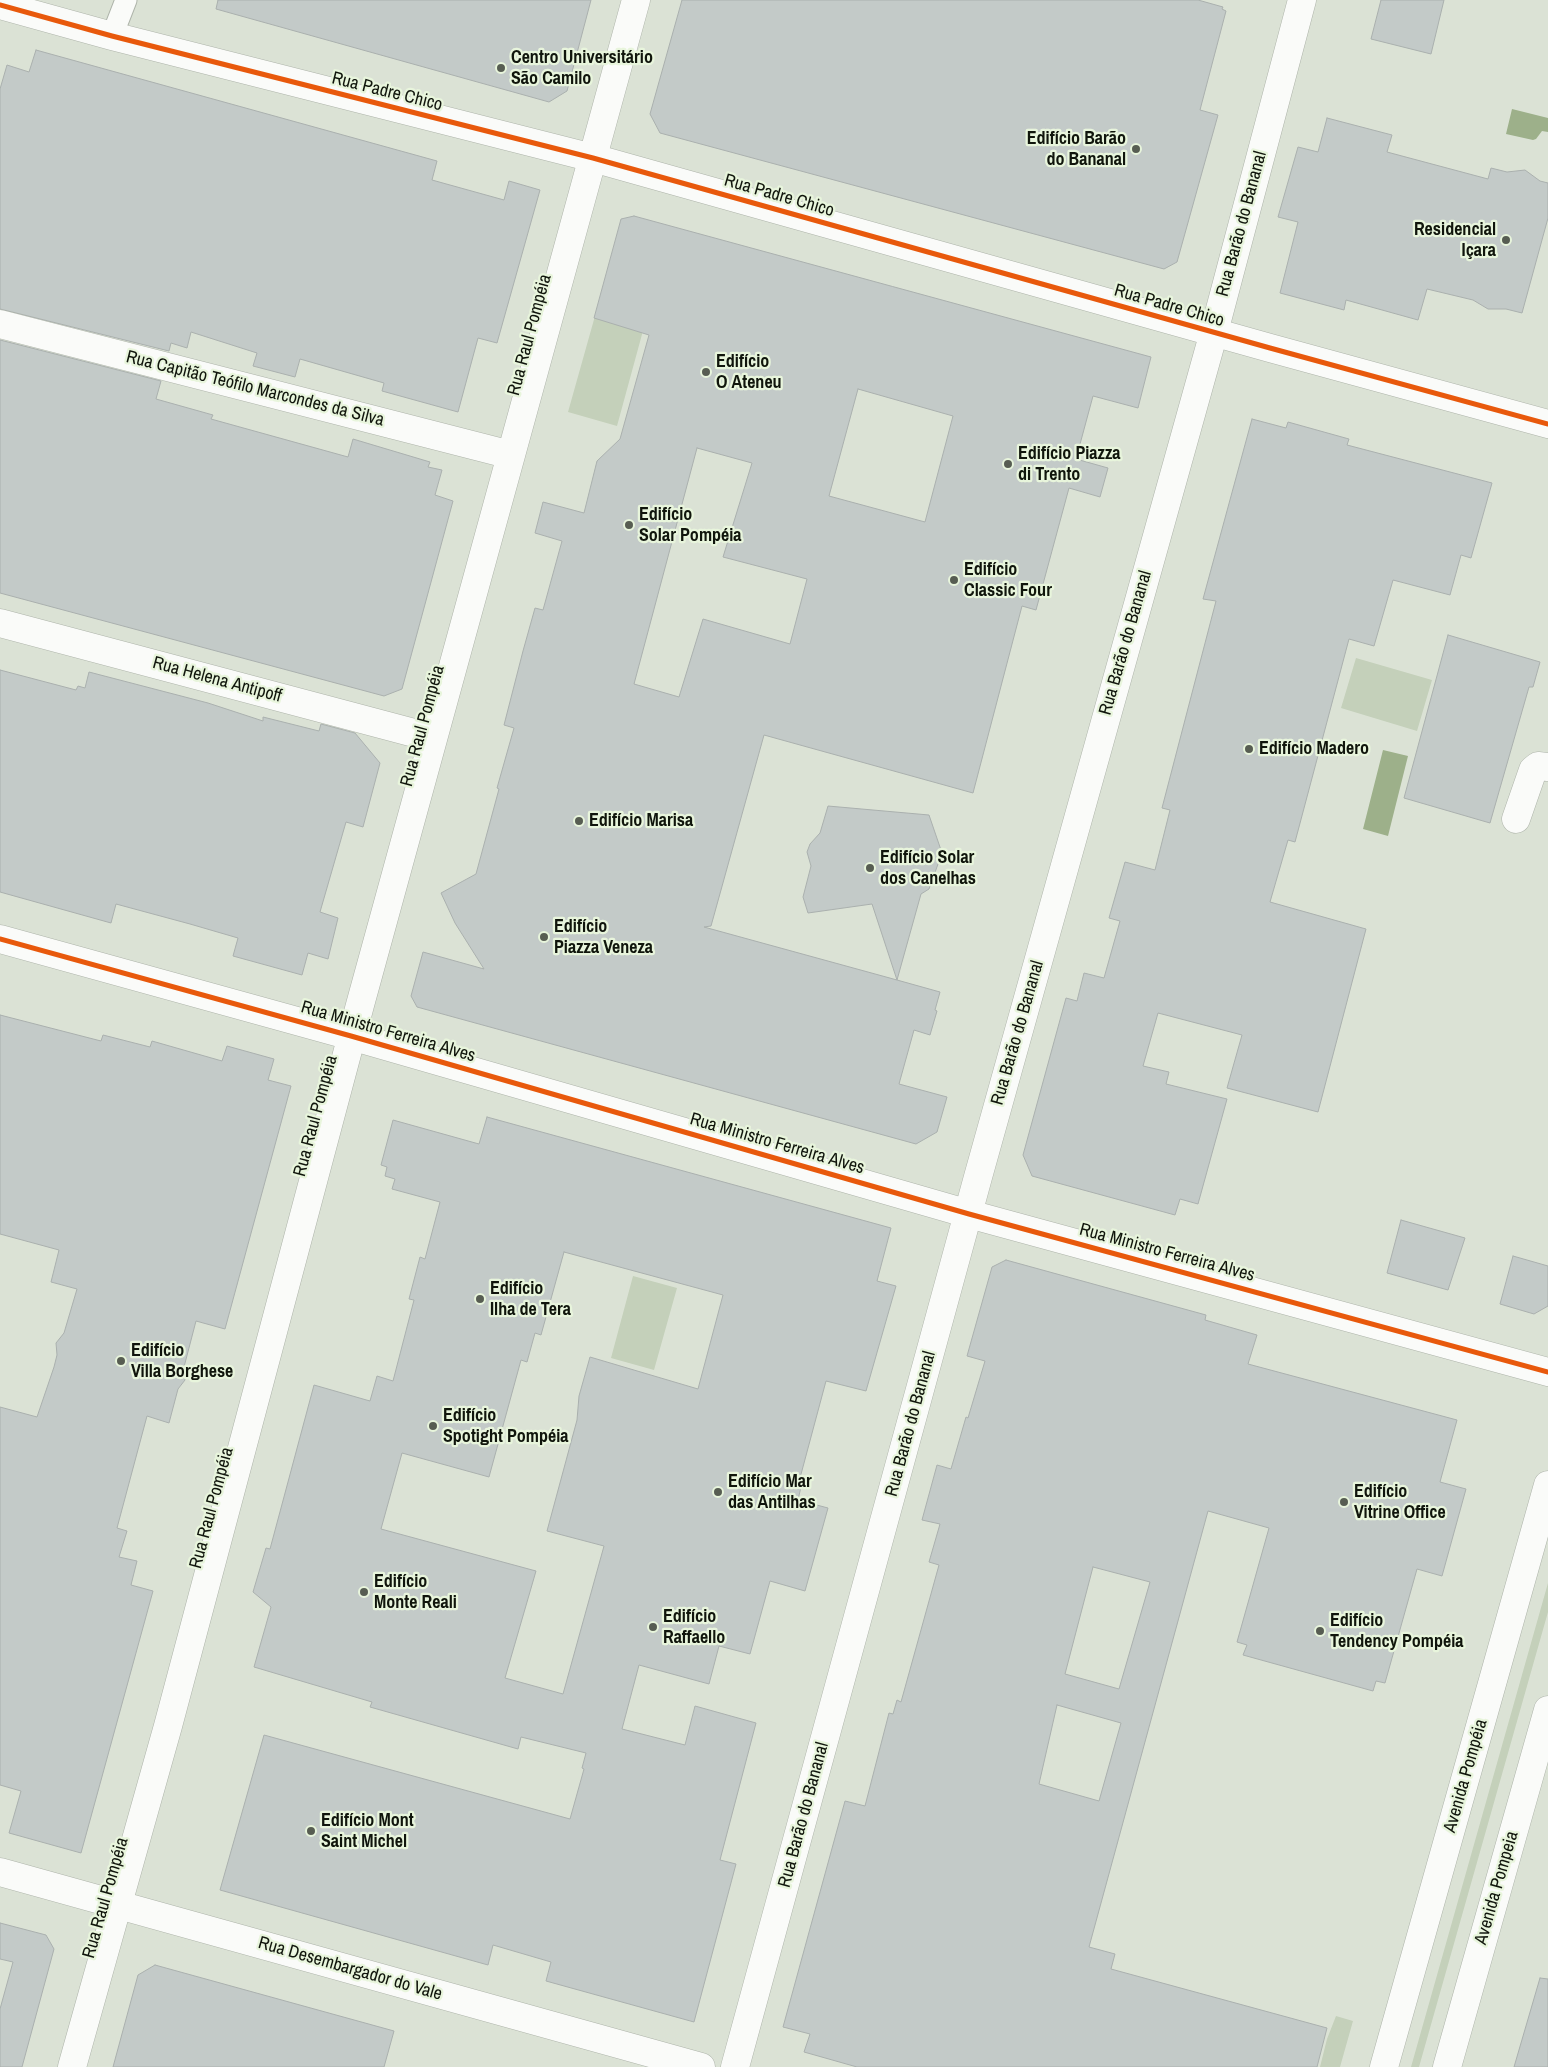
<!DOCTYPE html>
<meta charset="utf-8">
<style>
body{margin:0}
canvas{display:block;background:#dbe2d5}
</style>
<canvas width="1548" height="2067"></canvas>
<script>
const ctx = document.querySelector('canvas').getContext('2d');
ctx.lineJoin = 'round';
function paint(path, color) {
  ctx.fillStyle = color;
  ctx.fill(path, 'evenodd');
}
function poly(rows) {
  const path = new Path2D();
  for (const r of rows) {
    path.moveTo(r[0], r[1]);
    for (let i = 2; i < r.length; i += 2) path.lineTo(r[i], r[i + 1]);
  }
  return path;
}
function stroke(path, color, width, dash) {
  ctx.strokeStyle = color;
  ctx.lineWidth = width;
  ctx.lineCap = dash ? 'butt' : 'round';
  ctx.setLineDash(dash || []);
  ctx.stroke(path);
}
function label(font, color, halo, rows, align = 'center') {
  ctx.font = font + ' "Archivo Narrow",sans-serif';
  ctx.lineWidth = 4.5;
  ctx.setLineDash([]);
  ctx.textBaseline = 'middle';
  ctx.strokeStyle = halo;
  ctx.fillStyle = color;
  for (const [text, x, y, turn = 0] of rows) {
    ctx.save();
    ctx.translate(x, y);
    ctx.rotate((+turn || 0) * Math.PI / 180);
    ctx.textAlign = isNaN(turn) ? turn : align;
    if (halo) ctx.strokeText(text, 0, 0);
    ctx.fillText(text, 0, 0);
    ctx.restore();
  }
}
paint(poly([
 [602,291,650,305,617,426,568,412],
 [1356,658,1432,680,1417,731,1341,708],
 [633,1276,677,1288,654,1370,611,1358],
 [1548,1583,1548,1612,1419,2067,1411,2067],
 [1336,2016,1353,2021,1340,2067,1320,2067,1327,2039]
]), '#c4d0ba');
paint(poly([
 [1512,109,1548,118,1548,132,1542,131,1536,139,1533,140,1506,134],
 [1383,750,1408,756,1388,836,1363,829]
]), '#9db08a');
const building = poly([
 [218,0,591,0,567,91,549,102,216,9,218,0],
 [682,0,1198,0,1223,7,1222,9,1226,11,1200,110,1218,115,1177,262,1164,269,660,133,650,114,682,0],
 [1381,0,1444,0,1431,54,1371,39,1381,0],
 [36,50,437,161,432,180,504,200,509,181,540,190,497,343,478,338,458,412,382,391,384,383,300,359,295,377,253,366,257,353,191,332,187,348,171,343,169,351,0,309,0,89,7,65,29,72,36,50],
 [1327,118,1392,135,1387,152,1488,179,1491,168,1507,172,1525,170,1540,181,1548,183,1548,218,1522,313,1506,309,1488,309,1473,300,1427,289,1418,320,1346,300,1344,310,1280,293,1298,222,1278,217,1298,147,1318,152,1327,118],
 [634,216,1151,357,1138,408,1093,396,1076,459,1108,468,1100,497,1069,488,1036,610,1022,606,973,793,764,735,711,926,704,927,897,980,872,904,808,913,803,897,811,866,807,852,810,844,820,833,828,806,929,815,942,853,929,889,921,894,897,980,940,992,935,1010,937,1011,930,1035,914,1030,899,1084,947,1097,937,1132,916,1144,417,1007,411,996,423,952,484,969,455,923,441,893,476,874,499,789,497,788,514,728,504,725,523,651,535,608,543,610,562,541,535,533,543,502,584,513,597,461,620,439,649,335,594,318,621,219,634,216],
 [858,389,953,416,925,522,829,496,858,389],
 [697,448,752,463,723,557,807,579,790,644,703,619,679,697,634,684,697,448],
 [0,340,161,381,156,399,213,415,211,419,348,457,353,439,430,462,428,467,442,470,435,495,453,501,402,689,384,696,0,593,0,340],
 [1252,419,1286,428,1288,422,1349,439,1347,445,1492,483,1471,558,1461,555,1450,595,1393,580,1374,646,1349,639,1295,842,1288,840,1270,902,1366,929,1318,1112,1227,1088,1242,1035,1158,1013,1143,1066,1169,1072,1166,1084,1227,1099,1198,1204,1180,1199,1175,1215,1032,1176,1023,1155,1066,998,1077,1001,1084,973,1104,978,1120,921,1109,918,1125,862,1155,870,1170,810,1162,808,1216,601,1203,599,1252,419],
 [1448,635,1540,662,1533,687,1529,687,1490,823,1404,798,1448,635],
 [0,670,76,690,78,686,85,688,89,672,208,703,263,721,263,717,319,731,321,724,355,733,380,763,363,827,346,822,320,912,338,918,328,959,308,953,302,975,233,956,238,938,190,924,116,904,111,923,0,892,0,670],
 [0,1015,101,1041,103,1035,150,1047,152,1041,222,1061,227,1046,274,1059,268,1080,291,1086,225,1329,196,1321,184,1367,185,1380,178,1389,169,1423,147,1416,117,1528,127,1531,119,1557,137,1561,131,1585,153,1591,81,1853,9,1833,21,1791,0,1785,0,1407,37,1417,54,1367,57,1355,56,1343,64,1333,77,1289,51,1282,59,1250,0,1234,0,1015],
 [487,1117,891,1228,877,1281,896,1286,866,1391,826,1381,800,1478,803,1478,798,1500,828,1508,805,1591,770,1581,750,1654,719,1646,709,1684,639,1665,622,1729,685,1745,695,1706,756,1723,720,1860,736,1864,694,2022,546,1981,551,1962,493,1945,488,1965,220,1890,264,1735,570,1819,584,1769,582,1768,586,1753,521,1737,518,1749,370,1707,372,1702,254,1667,271,1607,253,1592,266,1548,270,1549,314,1385,370,1401,377,1376,393,1381,414,1300,409,1299,420,1257,425,1259,440,1202,392,1189,395,1179,385,1176,387,1167,381,1165,393,1120,479,1144,487,1117],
 [564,1252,723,1295,698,1389,590,1357,579,1396,577,1420,547,1531,604,1546,563,1694,505,1678,536,1571,381,1529,402,1453,489,1477,521,1360,527,1362,535,1333,541,1335,564,1252],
 [1401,1220,1465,1238,1448,1290,1387,1273,1401,1220],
 [1513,1256,1548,1266,1548,1306,1534,1314,1500,1304,1513,1256],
 [1006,1260,1206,1315,1205,1320,1257,1335,1248,1364,1457,1420,1440,1482,1466,1489,1442,1576,1417,1569,1385,1683,1376,1681,1373,1691,1243,1655,1247,1645,1237,1642,1269,1528,1208,1511,1089,1947,1115,1954,1111,1969,1327,2028,1317,2067,857,2067,804,2052,810,2034,783,2027,845,1801,865,1806,889,1713,893,1714,897,1700,901,1702,939,1565,929,1562,940,1524,922,1520,937,1465,951,1469,966,1417,968,1418,985,1361,967,1356,992,1267,1006,1260],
 [1093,1567,1150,1582,1119,1689,1065,1674,1093,1567],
 [1057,1705,1121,1723,1099,1801,1039,1784,1057,1705],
 [0,1923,46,1935,54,1949,22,2067,0,2067,0,2009,13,1962,0,1959,0,1923],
 [155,1965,394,2031,384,2067,113,2067,138,1975,155,1965],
 [1540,1978,1548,1979,1548,2067,1514,2067,1540,1978]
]);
paint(building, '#c3cac8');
stroke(building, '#aab0ae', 1);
const lane = poly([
 [112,36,126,0]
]);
const street = poly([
 [0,324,511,455],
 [0,623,433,738],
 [1516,819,1533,770,1538,766,1548,767],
 [72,2067,168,1726,360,1005,636,0],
 [735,2067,978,1177,1214,332,1302,0]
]);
const secondary = poly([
 [0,5,112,36,593,158,1270,348,1548,424],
 [0,939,351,1036,969,1214,1548,1372],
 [0,1872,701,2067],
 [1384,2067,1548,1485],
 [1447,2067,1548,1710]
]);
stroke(lane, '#aeb4aa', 23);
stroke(street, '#aeb4aa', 29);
stroke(secondary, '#aeb4aa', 29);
stroke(lane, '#fafbf9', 21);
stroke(street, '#fafbf9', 28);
stroke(secondary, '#fafbf9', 28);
stroke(poly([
 [0,5,112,36,593,158,1270,348,1548,424],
 [0,939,351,1036,969,1214,1548,1372]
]), '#e8590c', 5);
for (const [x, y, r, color] of [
 [501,68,5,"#575d52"],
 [1136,149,5,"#575d52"],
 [1506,240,5,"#575d52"],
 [706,372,5,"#575d52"],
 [1008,464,5,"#575d52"],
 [629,525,5,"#575d52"],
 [954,580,5,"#575d52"],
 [1249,749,5,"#575d52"],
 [579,821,5,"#575d52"],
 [870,868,5,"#575d52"],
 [544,937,5,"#575d52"],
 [480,1299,5,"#575d52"],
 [121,1361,5,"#575d52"],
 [433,1426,5,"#575d52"],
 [718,1492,5,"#575d52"],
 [1344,1502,5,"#575d52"],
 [364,1592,5,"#575d52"],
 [653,1627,5,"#575d52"],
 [1320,1631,5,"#575d52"],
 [311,1831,5,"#575d52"]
]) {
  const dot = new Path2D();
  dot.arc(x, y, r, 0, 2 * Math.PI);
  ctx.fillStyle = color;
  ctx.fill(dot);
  stroke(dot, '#e8f5dc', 2);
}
label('bold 18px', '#10150c', '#e8f5dc', [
 ["Centro Universitário",511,58],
 ["São Camilo",511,79],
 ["Edifício Barão",1126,139,"right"],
 ["do Bananal",1126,160,"right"],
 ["Residencial",1496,230,"right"],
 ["Içara",1496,251,"right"],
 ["Edifício",716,362],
 ["O Ateneu",716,383],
 ["Edifício Piazza",1018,454],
 ["di Trento",1018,475],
 ["Edifício",639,515],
 ["Solar Pompéia",639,536],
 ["Edifício",964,570],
 ["Classic Four",964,591],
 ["Edifício Madero",1259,749],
 ["Edifício Marisa",589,821],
 ["Edifício Solar",880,858],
 ["dos Canelhas",880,879],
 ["Edifício",554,927],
 ["Piazza Veneza",554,948],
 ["Edifício",490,1289],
 ["Ilha de Tera",490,1310],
 ["Edifício",131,1351],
 ["Villa Borghese",131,1372],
 ["Edifício",443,1416],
 ["Spotight Pompéia",443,1437],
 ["Edifício Mar",728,1482],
 ["das Antilhas",728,1503],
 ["Edifício",1354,1492],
 ["Vitrine Office",1354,1513],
 ["Edifício",374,1582],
 ["Monte Reali",374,1603],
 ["Edifício",663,1617],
 ["Raffaello",663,1638],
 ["Edifício",1330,1621],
 ["Tendency Pompéia",1330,1642],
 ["Edifício Mont",321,1821],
 ["Saint Michel",321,1842]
], 'left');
label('18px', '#10150c', '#e8f5dc', [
 ["Rua Padre Chico",387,92,14],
 ["Rua Padre Chico",779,196,16],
 ["Rua Barão do Bananal",1242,224,-75],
 ["Rua Padre Chico",1169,306,16],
 ["Rua Raul Pompéia",530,335,-75],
 ["Rua Capitão Teófilo Marcondes da Silva",255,389,14],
 ["Rua Barão do Bananal",1126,643,-74],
 ["Rua Helena Antipoff",217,680,15],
 ["Rua Raul Pompéia",423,726,-75],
 ["Rua Ministro Ferreira Alves",388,1032,16],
 ["Rua Barão do Bananal",1018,1033,-74],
 ["Rua Raul Pompéia",316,1116,-75],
 ["Rua Ministro Ferreira Alves",777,1144,16],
 ["Rua Ministro Ferreira Alves",1167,1253,15],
 ["Rua Barão do Bananal",911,1424,-75],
 ["Rua Raul Pompéia",212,1508,-75],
 ["Avenida Pompéia",1466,1776,-74],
 ["Rua Barão do Bananal",804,1815,-75],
 ["Avenida Pompeia",1497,1888,-74],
 ["Rua Raul Pompéia",106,1898,-74],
 ["Rua Desembargador do Vale",350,1969,16]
]);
</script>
